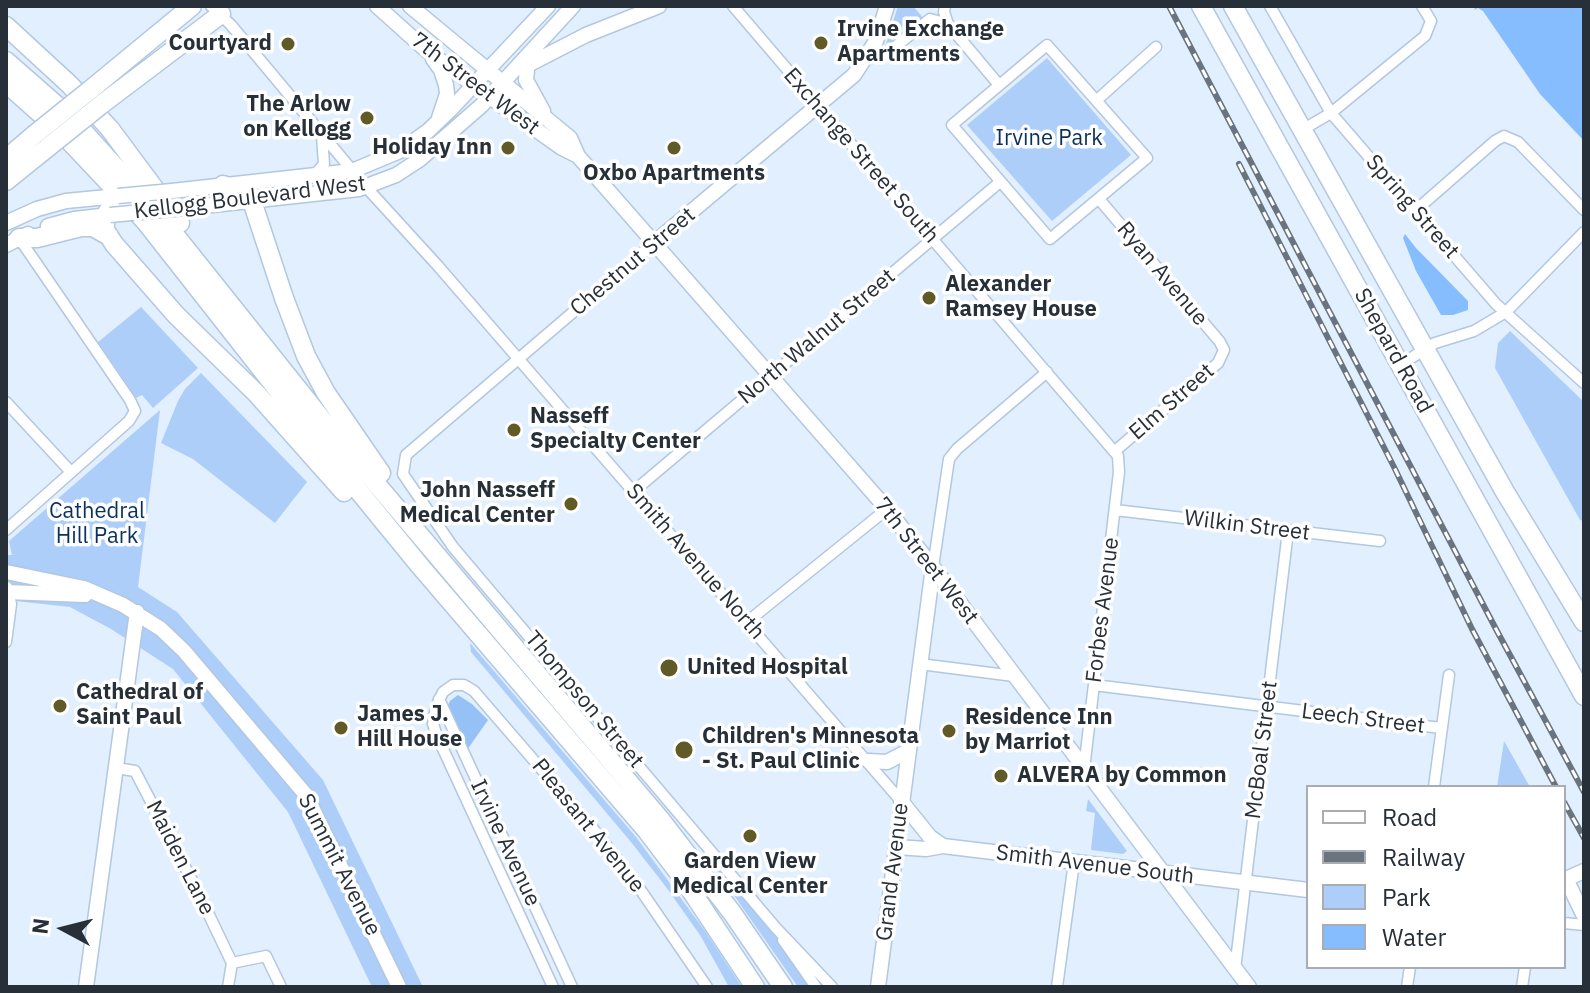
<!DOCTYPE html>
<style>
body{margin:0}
#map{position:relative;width:1590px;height:993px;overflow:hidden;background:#e2effe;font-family:"IBM Plex Sans",sans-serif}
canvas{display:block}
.frame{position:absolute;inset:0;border:8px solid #273039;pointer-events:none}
.legend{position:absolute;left:1306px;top:785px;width:260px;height:184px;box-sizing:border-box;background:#fff;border:2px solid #a9acb0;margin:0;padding:10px 14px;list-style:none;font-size:24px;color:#273039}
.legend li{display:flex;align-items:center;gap:16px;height:40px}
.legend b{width:40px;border:2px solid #a9acb0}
.north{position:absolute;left:24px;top:889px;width:80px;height:80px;-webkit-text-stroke:6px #fff;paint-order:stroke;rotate:277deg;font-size:22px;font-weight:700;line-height:32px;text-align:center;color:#273039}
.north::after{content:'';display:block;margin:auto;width:28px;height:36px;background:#273039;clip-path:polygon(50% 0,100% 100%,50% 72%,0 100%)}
</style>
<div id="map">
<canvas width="1590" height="993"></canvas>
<div class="frame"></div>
<ul class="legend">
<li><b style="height:10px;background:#fff"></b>Road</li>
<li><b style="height:10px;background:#69747f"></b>Railway</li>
<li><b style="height:22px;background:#accef8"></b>Park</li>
<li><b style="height:22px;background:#86bdfe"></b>Water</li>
</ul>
<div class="north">N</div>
</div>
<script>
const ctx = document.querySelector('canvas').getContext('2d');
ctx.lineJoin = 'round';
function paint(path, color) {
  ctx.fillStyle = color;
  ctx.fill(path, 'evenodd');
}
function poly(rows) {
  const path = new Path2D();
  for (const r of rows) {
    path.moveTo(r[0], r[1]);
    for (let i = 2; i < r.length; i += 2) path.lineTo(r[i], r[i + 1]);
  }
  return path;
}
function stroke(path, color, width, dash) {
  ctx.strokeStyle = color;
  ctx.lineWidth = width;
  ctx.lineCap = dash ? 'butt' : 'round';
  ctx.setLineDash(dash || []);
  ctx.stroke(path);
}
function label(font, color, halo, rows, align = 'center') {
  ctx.font = font + ' "IBM Plex Sans",sans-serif';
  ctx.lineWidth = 7;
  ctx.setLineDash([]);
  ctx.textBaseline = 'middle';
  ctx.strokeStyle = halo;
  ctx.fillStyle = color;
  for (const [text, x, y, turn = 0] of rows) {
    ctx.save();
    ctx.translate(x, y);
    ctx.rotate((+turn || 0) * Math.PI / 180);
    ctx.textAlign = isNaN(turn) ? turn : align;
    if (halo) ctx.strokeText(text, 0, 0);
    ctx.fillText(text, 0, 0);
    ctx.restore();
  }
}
paint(poly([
 [898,6,913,6,924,19,884,50],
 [1047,58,1131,155,1052,221,967,125],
 [141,307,198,368,153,408,142,395,136,398,98,342],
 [1510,331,1584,402,1584,521,1580,520,1495,368,1498,343],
 [201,373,307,482,275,523,193,459,161,443,178,401,185,389],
 [160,410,138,587,177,612,323,780,423,987,372,987,288,812,173,669,111,629,70,607,6,600,6,555,12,555,9,541],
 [470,643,636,837,705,931,742,987,729,987,700,935,666,887,631,842,471,652],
 [1504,741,1530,787,1497,787],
 [1088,799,1127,851,1123,854,1091,850,1095,813,1086,811],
 [713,858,779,941,810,987,798,987,710,861]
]), '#accef8');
paint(poly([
 [458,695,472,704,488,720,467,750,447,707,450,701]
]), '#96c1f6');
paint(poly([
 [1476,6,1584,6,1584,141,1540,94,1483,11,1478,8,1474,10],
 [1405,234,1416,248,1468,301,1468,310,1453,315,1441,315,1416,271,1403,238]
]), '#86bdfe');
const street = poly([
 [211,6,231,25,366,187,438,266,901,801],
 [733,6,1118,456,1119,472,1084,769],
 [945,6,944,12,948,24,999,85],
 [1270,6,1331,113,1496,304,1584,383],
 [1047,45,1147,158,1050,239,952,125,1047,45],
 [866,58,886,54,930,19,948,24],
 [1097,100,1156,47],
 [1302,130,1331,113,1425,36,1431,21,1422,6],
 [314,176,324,164,322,136],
 [1099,199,1220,342,1224,350,1218,363,1115,451],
 [1415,211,1495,141,1504,136,1518,142,1584,210],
 [654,243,406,455,403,474,453,547,776,928,832,987],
 [1400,365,1435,343,1474,331,1506,312,1584,232],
 [6,402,71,472],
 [634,491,1000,182],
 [1115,510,1380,541],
 [6,530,129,421,135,411,130,400,19,238],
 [933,567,949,459,957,449,1047,372],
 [747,622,887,509],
 [6,642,11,604,7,587],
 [920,664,1014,676],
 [1094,685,1441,728],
 [439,699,572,987],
 [116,768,135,771,199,894,232,963,228,987],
 [1434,787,1449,675],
 [1564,923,1584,925],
 [783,940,816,987],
 [232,963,266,956,281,987],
 [1235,969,1288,531],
 [553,987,437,736,433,724,436,707,443,692,453,685,464,685,474,691,600,837,642,892,707,987],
 [1057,987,1074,862],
 [1407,987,1410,967],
 [1522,987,1525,967]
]);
const secondary = poly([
 [377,6,426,50,490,97,562,148,578,156],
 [410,6,570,138,578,156,887,509,933,567,1249,987],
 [433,59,441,70,446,85,447,94,439,118],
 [528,60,526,80,543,111],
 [522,68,586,35,659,6],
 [172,191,352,171,400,151,428,131,451,109,548,6],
 [185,208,359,189,396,175,419,160,482,105,573,6],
 [6,223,37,209,66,201,118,196],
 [48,226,74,219,110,215],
 [654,243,854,75,876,41,887,6],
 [6,245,28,234],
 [6,572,84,588,123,605,161,629,184,651,306,795,399,987],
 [6,592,85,595],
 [869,761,887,762,908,751],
 [901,801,930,837,943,846,1308,890],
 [896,847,926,849,943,846],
 [1566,879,1584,916],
 [1564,880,1584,871],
 [86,987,137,612],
 [878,987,933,567]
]);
const highway = poly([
 [1201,6,1584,696],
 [1233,6,1505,492,1584,622],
 [6,26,70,85,110,129,180,223],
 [6,61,71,118,159,215,329,428,660,819,733,914,783,987],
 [6,83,60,131,145,221,317,440,420,566,647,831,682,877,755,987],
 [90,90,192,6],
 [102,104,221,14],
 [6,159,34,135],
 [6,181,47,148],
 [223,185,236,189,252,201,284,298,306,356,326,393,381,473],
 [118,196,105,216,105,230,114,244,176,315,256,393,344,492],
 [19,238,37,238,81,227,93,227,109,236]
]);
stroke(street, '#b2c7e0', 13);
stroke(secondary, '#b2c7e0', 17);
stroke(highway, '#b2c7e0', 21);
stroke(street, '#fff', 10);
stroke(secondary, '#fff', 14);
stroke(highway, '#fff', 18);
const rail = poly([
 [1169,6,1497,631,1584,792],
 [1239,164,1394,467,1472,629,1556,787],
 [1564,802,1584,838]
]);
stroke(rail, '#69747f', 6);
stroke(rail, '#fff', 3, [9]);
const secondaryBridge = poly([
 [118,196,172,191],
 [110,215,185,208]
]);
const highwayBridge = poly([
 [34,135,90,90],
 [47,148,102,104]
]);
stroke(secondaryBridge, '#b2c7e0', 17, []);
stroke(highwayBridge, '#b2c7e0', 21, []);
stroke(secondaryBridge, '#fff', 14);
stroke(highwayBridge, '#fff', 18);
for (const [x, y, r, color] of [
 [821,43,8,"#5f5a26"],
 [288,44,8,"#5f5a26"],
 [367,118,8,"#5f5a26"],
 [508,148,8,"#5f5a26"],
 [674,148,8,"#5f5a26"],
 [929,298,8,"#5f5a26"],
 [514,430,8,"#5f5a26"],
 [571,504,8,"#5f5a26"],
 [669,668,10,"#5f5a26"],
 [60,706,8,"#5f5a26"],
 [341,728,8,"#5f5a26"],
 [949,731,8,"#5f5a26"],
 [684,750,10,"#5f5a26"],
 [1001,776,8,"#5f5a26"],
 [750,836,8,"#5f5a26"]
]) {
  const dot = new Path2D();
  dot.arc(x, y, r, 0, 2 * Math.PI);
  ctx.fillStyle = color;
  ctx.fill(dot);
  stroke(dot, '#fff', 3);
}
label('bold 22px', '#273039', '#fff', [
 ["Irvine Exchange",837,30],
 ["Apartments",837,55],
 ["Courtyard",272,44,"right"],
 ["The Arlow",351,105,"right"],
 ["on Kellogg",351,130,"right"],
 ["Holiday Inn",492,148,"right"],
 ["Oxbo Apartments",674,174,"center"],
 ["Alexander",945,285],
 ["Ramsey House",945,310],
 ["Nasseff",530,417],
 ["Specialty Center",530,442],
 ["John Nasseff",555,491,"right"],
 ["Medical Center",555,516,"right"],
 ["United Hospital",687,668],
 ["Cathedral of",76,693],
 ["Saint Paul",76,718],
 ["James J.",357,715],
 ["Hill House",357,740],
 ["Residence Inn",965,718],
 ["by Marriot",965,743],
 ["Children's Minnesota",702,737],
 ["- St. Paul Clinic",702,762],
 ["ALVERA by Common",1017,776],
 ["Garden View",750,862,"center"],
 ["Medical Center",750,887,"center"]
], 'left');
label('22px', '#273039', '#fff', [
 ["7th Street West",475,84,37],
 ["Exchange Street South",861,156,49],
 ["Kellogg Boulevard West",250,198,-7],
 ["Spring Street",1412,207,49],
 ["Chestnut Street",633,262,-40],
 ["Ryan Avenue",1162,274,50],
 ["North Walnut Street",817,337,-40],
 ["Shepard Road",1393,351,61],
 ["Elm Street",1172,402,-41],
 ["Wilkin Street",1247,526,7],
 ["7th Street West",926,561,52],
 ["Smith Avenue North",695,562,49],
 ["Forbes Avenue",1103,610,-83],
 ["Thompson Street",584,700,50],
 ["Leech Street",1363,719,7],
 ["McBoal Street",1262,750,-83],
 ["Pleasant Avenue",588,826,51],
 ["Irvine Avenue",505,843,65],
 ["Maiden Lane",180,858,63],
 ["Summit Avenue",339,865,63],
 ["Smith Avenue South",1095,865,7],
 ["Grand Avenue",893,872,-83]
]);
label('22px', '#0b315a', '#fff', [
 ["Irvine Park",1049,139],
 ["Cathedral",97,512],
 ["Hill Park",97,537]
]);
</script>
